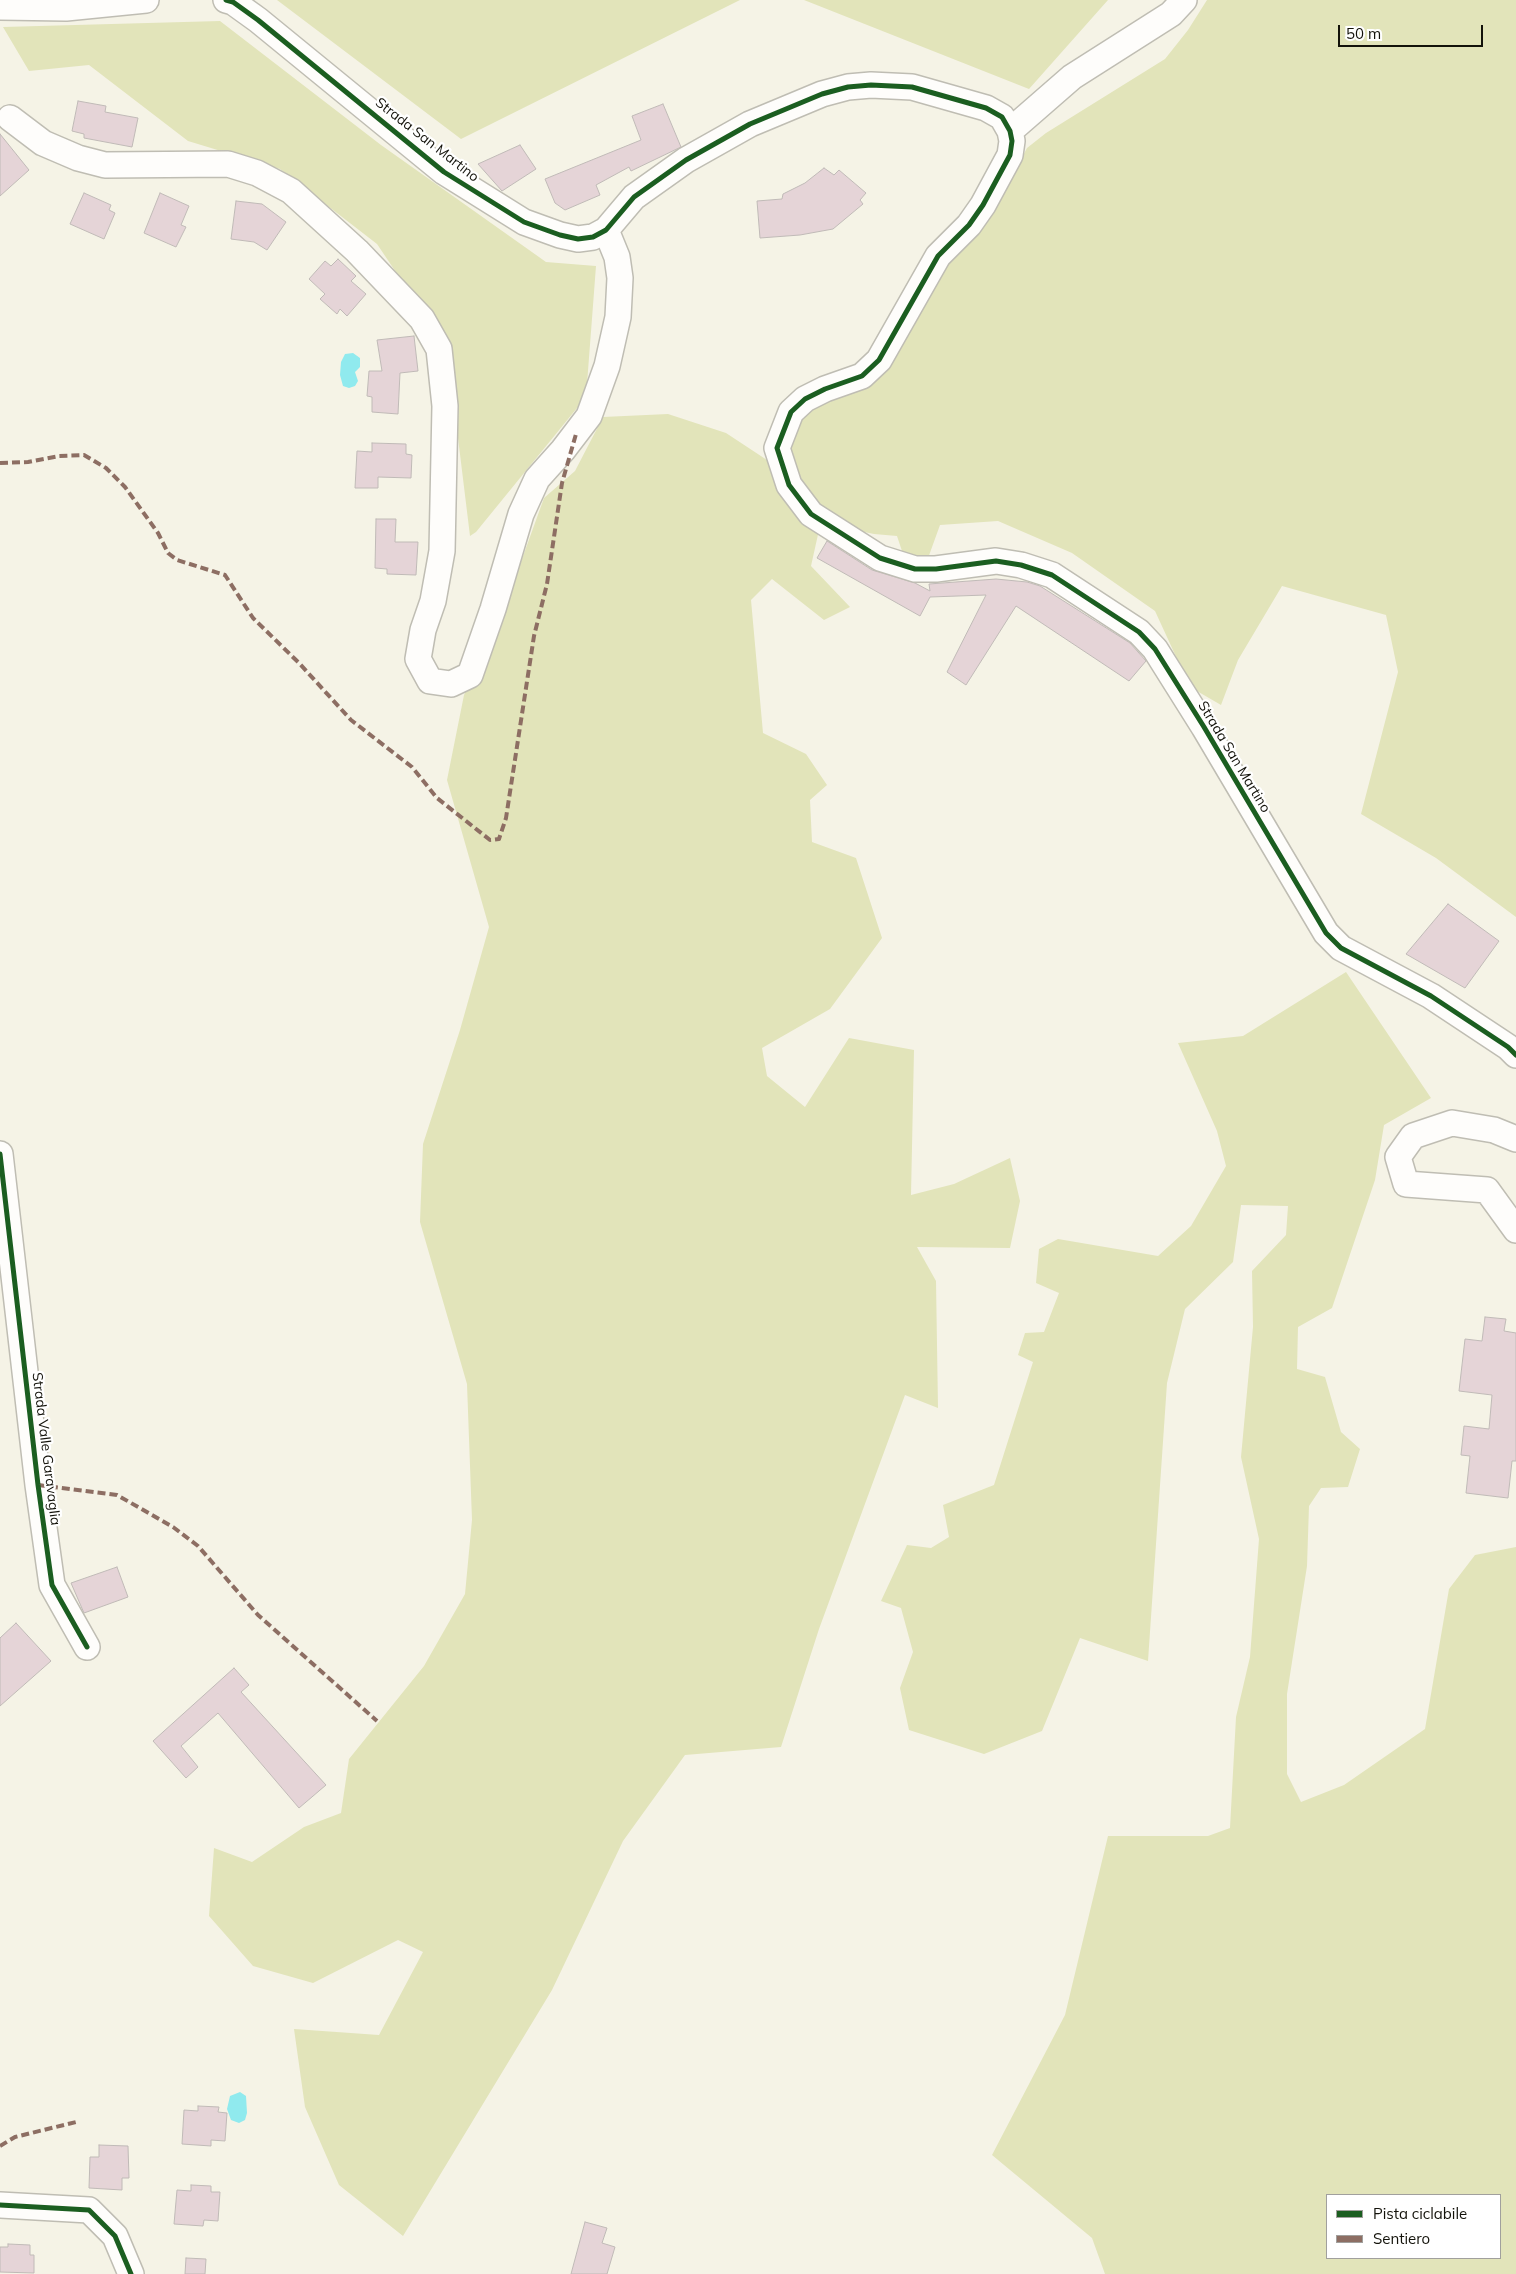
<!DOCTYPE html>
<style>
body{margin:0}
#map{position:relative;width:1516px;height:2274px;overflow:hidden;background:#f5f3e6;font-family:Mulish,sans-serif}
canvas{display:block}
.legend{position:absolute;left:1326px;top:2194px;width:175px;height:65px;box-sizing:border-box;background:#fff;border:1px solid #a1a09d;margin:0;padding:6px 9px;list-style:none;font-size:15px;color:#13120a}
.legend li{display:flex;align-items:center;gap:10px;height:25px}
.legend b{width:25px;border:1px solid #a1a09d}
.scale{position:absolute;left:1338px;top:25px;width:145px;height:22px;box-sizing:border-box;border:2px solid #13120a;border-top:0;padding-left:6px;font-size:15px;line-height:18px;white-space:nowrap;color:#13120a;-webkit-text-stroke:4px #fff;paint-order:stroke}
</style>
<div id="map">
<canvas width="1516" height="2274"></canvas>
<ul class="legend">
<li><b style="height:6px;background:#1b5e20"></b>Pista ciclabile</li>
<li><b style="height:6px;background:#8d6e63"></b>Sentiero</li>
</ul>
<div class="scale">50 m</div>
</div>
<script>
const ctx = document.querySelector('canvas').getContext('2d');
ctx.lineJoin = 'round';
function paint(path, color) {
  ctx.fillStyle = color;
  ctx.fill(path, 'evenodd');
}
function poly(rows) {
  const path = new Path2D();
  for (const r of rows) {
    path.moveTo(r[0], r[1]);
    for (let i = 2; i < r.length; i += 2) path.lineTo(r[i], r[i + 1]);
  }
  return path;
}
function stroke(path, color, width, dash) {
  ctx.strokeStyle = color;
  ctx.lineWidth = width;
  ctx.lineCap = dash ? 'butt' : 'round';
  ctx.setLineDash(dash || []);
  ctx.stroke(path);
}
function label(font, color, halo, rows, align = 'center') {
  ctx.font = font + ' Mulish,sans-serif';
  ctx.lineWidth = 4.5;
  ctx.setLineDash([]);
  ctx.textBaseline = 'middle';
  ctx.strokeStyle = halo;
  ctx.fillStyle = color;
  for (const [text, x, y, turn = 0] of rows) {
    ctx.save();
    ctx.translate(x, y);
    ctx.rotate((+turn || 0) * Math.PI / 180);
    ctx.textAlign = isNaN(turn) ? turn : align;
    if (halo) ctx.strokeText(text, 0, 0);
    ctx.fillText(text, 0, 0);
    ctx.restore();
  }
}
paint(poly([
 [277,0,740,0,461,139],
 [804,0,1108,0,1029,89],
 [1207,0,1516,0,1516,917,1436,858,1361,814,1398,672,1386,615,1282,586,1238,660,1221,705,1190,687,1155,611,1072,553,998,521,940,525,927,561,904,557,897,536,874,534,845,528,812,504,785,456,800,414,820,400,875,381,904,342,947,262,991,217,1027,148,1046,133,1165,59,1188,30],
 [220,21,381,145,546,262,596,266,586,397,476,532,470,536,447,348,377,244,280,169,188,141,89,65,29,71,3,27],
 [668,414,726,433,770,462,819,530,811,566,850,607,824,620,772,579,751,600,763,733,806,754,827,785,810,800,812,842,856,858,882,938,830,1009,762,1048,767,1076,805,1107,849,1038,914,1050,911,1195,954,1184,1010,1158,1020,1201,1010,1248,917,1247,936,1281,938,1408,905,1395,819,1629,781,1747,685,1755,623,1841,552,1990,403,2236,339,2185,305,2107,294,2029,379,2035,423,1952,398,1940,313,1983,253,1966,209,1916,214,1848,252,1862,304,1827,341,1813,349,1759,424,1666,465,1594,472,1520,467,1384,420,1222,423,1144,460,1030,489,927,447,780,464,695,518,570,544,498,575,471,603,417],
 [1346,972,1431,1098,1384,1125,1375,1180,1332,1308,1298,1327,1297,1369,1325,1377,1341,1432,1360,1449,1348,1487,1321,1488,1309,1506,1307,1566,1287,1694,1287,1774,1301,1802,1344,1785,1425,1729,1449,1589,1475,1555,1516,1547,1516,2274,1105,2274,1092,2238,992,2155,1065,2015,1108,1836,1208,1836,1230,1828,1236,1717,1250,1657,1259,1539,1241,1457,1253,1327,1252,1271,1286,1235,1288,1206,1241,1205,1233,1262,1185,1309,1167,1383,1148,1661,1080,1638,1042,1731,984,1754,909,1730,900,1688,913,1652,901,1608,881,1601,907,1545,931,1548,949,1537,943,1505,994,1485,1033,1362,1018,1355,1025,1333,1044,1332,1059,1293,1036,1283,1039,1249,1058,1239,1158,1256,1191,1226,1226,1166,1217,1131,1178,1043,1243,1036],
 [1327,2195,1500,2195,1500,2258,1327,2258]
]), '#e2e4ba');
paint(poly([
 [353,353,360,358,360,367,355,372,358,381,355,386,349,388,343,386,340,375,341,362,345,354],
 [240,2092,246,2096,247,2113,245,2120,239,2123,231,2120,227,2109,230,2096]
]), '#90eaee');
const building = poly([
 [78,101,106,106,105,112,138,118,132,147,84,138,84,134,72,131,78,101],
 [663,104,681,147,631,171,629,167,596,185,600,195,565,210,555,203,545,179,641,140,632,116,663,104],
 [0,134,29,170,0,196,0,134],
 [520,145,536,169,502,191,478,164,520,145],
 [824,168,834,175,839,170,866,193,860,200,863,204,833,229,800,235,760,238,757,201,782,199,783,194,805,183,824,168],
 [84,193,111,205,109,210,115,213,104,239,70,224,84,193],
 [160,193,189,206,181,225,186,227,176,247,144,233,160,193],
 [236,201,262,204,286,222,267,250,254,242,231,239,236,201],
 [338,259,356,276,351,281,366,294,347,316,340,309,337,314,320,299,325,294,309,279,325,261,331,266,338,259],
 [414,336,418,371,400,373,398,414,372,412,372,397,367,396,369,371,382,371,377,340,414,336],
 [372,443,406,444,406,454,412,455,411,478,378,477,378,488,355,488,357,451,372,452,372,443],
 [376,519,396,519,395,542,418,542,416,575,387,574,387,569,375,568,376,519],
 [827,541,872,570,915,583,930,591,929,584,996,579,1027,582,1040,586,1130,643,1146,661,1129,681,1016,606,966,685,947,672,986,595,930,597,920,616,817,558,827,541],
 [1448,904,1499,941,1465,988,1406,954,1448,904],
 [1485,1317,1506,1319,1504,1331,1516,1333,1516,1461,1512,1461,1508,1498,1466,1493,1470,1456,1461,1455,1464,1426,1489,1429,1492,1395,1459,1391,1465,1339,1482,1341,1485,1317],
 [117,1567,128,1597,84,1613,71,1583,117,1567],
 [16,1623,51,1661,0,1706,0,1638,16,1623],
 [234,1668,249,1685,241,1692,326,1785,299,1808,218,1713,181,1746,198,1767,186,1778,153,1741,234,1668],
 [198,2106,219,2107,218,2112,227,2113,225,2141,211,2140,211,2146,182,2144,184,2110,198,2111,198,2106],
 [99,2145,128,2146,129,2178,122,2178,122,2190,89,2188,90,2157,99,2157,99,2145],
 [191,2185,211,2186,211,2192,220,2192,218,2221,204,2220,203,2226,174,2224,177,2190,191,2191,191,2185],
 [585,2222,607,2228,602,2243,615,2247,607,2274,571,2274,585,2222],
 [8,2244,30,2245,30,2255,34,2255,34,2273,0,2272,0,2247,8,2247,8,2244],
 [186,2258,206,2259,205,2274,185,2274,186,2258]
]);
paint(building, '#e5d4d7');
stroke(building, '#c0bab7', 1);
const minor = poly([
 [226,0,233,2,258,20,444,172,524,222,560,235,578,239,593,237,606,230,634,197,686,160,750,124,822,94,848,87,871,85,912,87,986,108,1002,117,1010,131,1012,141,1010,155,983,205,969,225,938,256,879,360,862,376,825,389,805,399,791,412,777,448,789,485,811,514,880,558,915,569,936,569,996,561,1021,565,1052,575,1139,632,1155,649,1204,727,1326,933,1341,948,1431,996,1508,1047,1516,1055],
 [0,7,66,8,146,0],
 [10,118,43,143,78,158,105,165,228,164,257,173,291,191,357,251,422,319,439,349,445,406,442,551,433,601,423,630,418,659,430,681,451,684,470,675,493,609,521,514,537,479,563,450,589,416,607,366,618,317,620,278,617,257,606,230],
 [1010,131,1072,77,1171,14,1184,0],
 [1516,1139,1494,1130,1452,1123,1413,1136,1398,1157,1406,1184,1487,1190,1516,1230],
 [0,1154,38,1485,52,1585,87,1647],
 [0,2205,89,2210,115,2236,131,2274]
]);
stroke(minor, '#bfbdb3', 28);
stroke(minor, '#fefdfb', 25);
stroke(poly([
 [0,463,28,462,59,456,84,455,106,468,125,487,158,533,168,553,177,560,225,575,253,618,299,663,351,720,412,767,437,798,490,840,499,839,506,818,534,636,547,584,562,483,576,434],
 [38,1485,117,1495,173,1527,198,1546,258,1615,377,1721],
 [0,2146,15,2137,76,2122]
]), '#8d6e63', 4, [8, 4]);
stroke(poly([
 [226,0,233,2,258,20,444,172,524,222,560,235,578,239,593,237,606,230,634,197,686,160,750,124,822,94,848,87,871,85,912,87,986,108,1002,117,1010,131,1012,141,1010,155,983,205,969,225,938,256,879,360,862,376,825,389,805,399,791,412,777,448,789,485,811,514,880,558,915,569,936,569,996,561,1021,565,1052,575,1139,632,1155,649,1204,727,1326,933,1341,948,1431,996,1508,1047,1516,1055],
 [0,1154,38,1485,52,1585,87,1647],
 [0,2205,89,2210,115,2236,131,2274]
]), '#1b5e20', 5);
label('14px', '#13120a', '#fff', [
 ["Strada San Martino",427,140,38],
 ["Strada San Martino",1234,757,59],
 ["Strada Valle Garavaglia",46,1449,83]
]);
</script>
